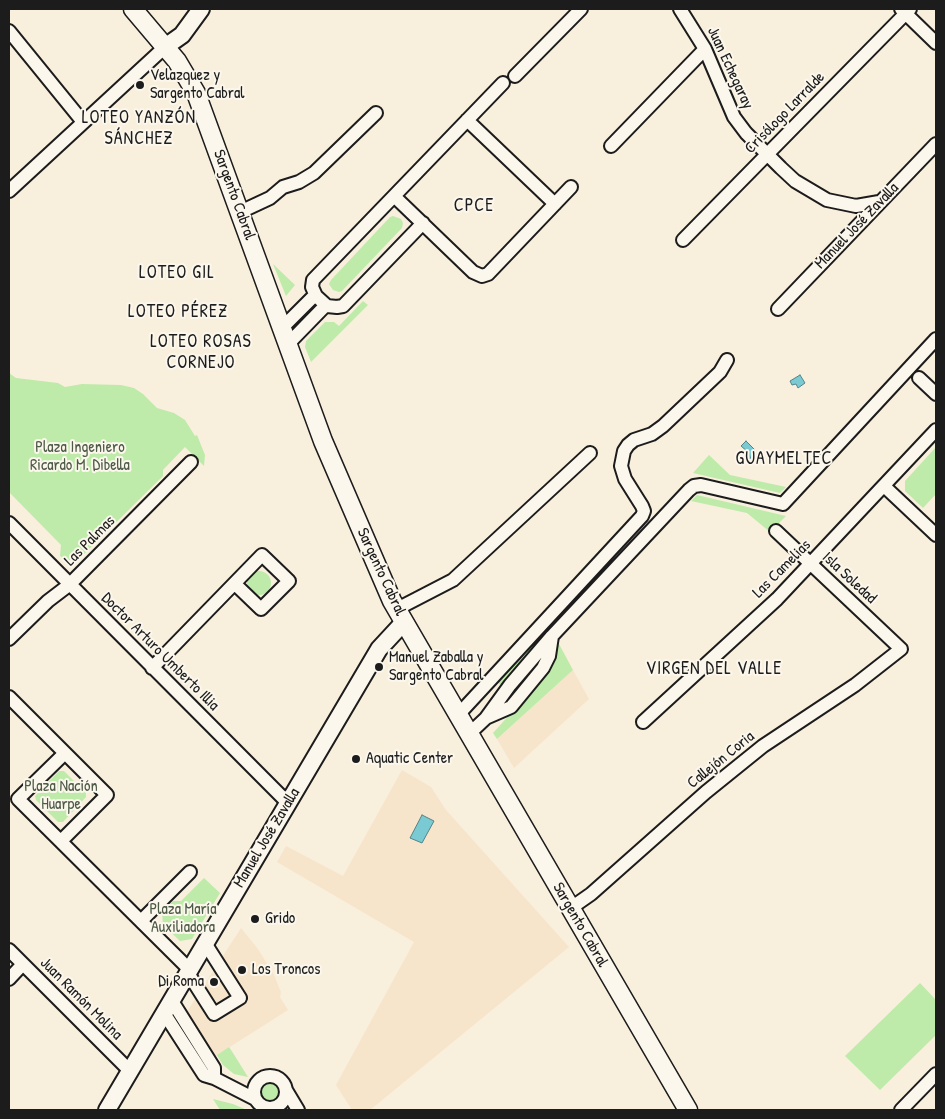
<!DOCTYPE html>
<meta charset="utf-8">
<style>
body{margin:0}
#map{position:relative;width:945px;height:1119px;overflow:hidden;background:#f9efdd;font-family:"Patrick Hand",sans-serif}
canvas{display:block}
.frame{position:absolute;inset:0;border:10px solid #1c1c1c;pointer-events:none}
</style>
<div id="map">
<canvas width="945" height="1119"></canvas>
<div class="frame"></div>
</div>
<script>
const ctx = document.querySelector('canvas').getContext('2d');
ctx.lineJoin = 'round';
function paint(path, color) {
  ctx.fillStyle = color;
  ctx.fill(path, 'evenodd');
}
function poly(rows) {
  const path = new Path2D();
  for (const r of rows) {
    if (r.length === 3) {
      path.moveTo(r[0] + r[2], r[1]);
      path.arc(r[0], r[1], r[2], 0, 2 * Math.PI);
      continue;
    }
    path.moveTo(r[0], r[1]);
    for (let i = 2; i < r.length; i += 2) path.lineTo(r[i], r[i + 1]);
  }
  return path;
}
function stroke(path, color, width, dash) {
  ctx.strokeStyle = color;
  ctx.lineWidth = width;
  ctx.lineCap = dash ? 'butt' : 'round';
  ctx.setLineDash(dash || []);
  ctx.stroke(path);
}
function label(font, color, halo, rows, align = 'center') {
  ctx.font = font + ' "Patrick Hand",sans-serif';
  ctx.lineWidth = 4;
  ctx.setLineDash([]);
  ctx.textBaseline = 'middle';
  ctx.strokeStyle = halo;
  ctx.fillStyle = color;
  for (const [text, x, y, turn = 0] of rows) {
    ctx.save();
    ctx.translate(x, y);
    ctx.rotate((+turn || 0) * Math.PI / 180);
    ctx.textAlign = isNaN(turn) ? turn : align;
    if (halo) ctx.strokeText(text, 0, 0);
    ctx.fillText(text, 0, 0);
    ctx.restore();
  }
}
paint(poly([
 [573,670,589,699,514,768,497,739],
 [402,770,431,787,446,810,569,947,370,1110,352,1110,336,1085,414,942,277,862,286,846,343,876],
 [241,928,258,949,274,975,281,992,280,997,288,1010,214,1057,186,1013]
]), '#f6e5cb');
paint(poly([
 [393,216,401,219,403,223,402,228,342,291,339,292,333,290,329,284,331,280,390,217],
 [273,264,295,285,286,296],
 [363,301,368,305,311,362,305,347,306,341,325,322,334,322,339,326],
 [9,373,16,378,58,383,65,387,82,384,121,385,134,388,143,394,157,408,174,413,185,420,195,436,197,435,205,455,204,466,185,447,163,470,163,476,78,560,65,560,60,556,61,545,9,492],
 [936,447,936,494,923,508,905,491,905,481],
 [709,455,730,475,786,487,780,493,693,473],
 [697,495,786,516,770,532,747,513,691,501],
 [259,583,12],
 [543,633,537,648,501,692,499,689,502,686,497,682],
 [559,644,573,670,497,739,493,733,511,713,550,666],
 [59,771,64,771,86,793,86,797,63,822,58,822,36,800,35,796],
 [204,878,220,893,192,939,180,941,163,925,162,912,173,901,181,901],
 [920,983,936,1000,936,1035,880,1090,845,1056],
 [229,1047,233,1053,248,1077,234,1074,223,1065,217,1055],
 [269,1091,10],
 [213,1099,233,1104,247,1110,220,1110]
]), '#beeba9');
const water = poly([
 [800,375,805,383,798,388,796,384,792,385,790,381,800,375],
 [746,441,755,450,752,454,750,459,747,458,748,452,741,446,746,441],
 [422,815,434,821,422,843,410,838,422,815]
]);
paint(water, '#79cad3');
stroke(water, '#54848a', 1);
const minor = poly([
 [680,9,705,49,734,117,746,133,781,168,795,181,827,200,856,206,879,202],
 [901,9,936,43],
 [9,31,83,122],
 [515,76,581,9],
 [467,120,555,204],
 [611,146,705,49],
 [9,191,165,47],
 [394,196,473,272,482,276,488,274,571,187],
 [240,212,270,198,283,187,299,182,314,173,376,113],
 [423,223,343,306,337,307,327,306,316,296,312,287,313,280,503,83],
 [683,240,910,9],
 [778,309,936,144],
 [282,328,315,295],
 [288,344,326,305],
 [919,378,936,394],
 [884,486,936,535],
 [9,523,288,803],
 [397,609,453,580,590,453],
 [9,639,48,601,69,585,191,462],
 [152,668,262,555,289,581,261,609,235,584],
 [9,697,107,795,61,841],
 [458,715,642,516,644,511,642,506,625,479,621,466,624,451,628,445,634,440,652,434,663,426,720,372,727,360],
 [488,717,511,707,543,668,549,656,552,636],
 [643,722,777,599,936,430],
 [469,734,486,718,510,685,552,636,689,490,694,486,701,485,783,504,936,339],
 [65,753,18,799,190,970],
 [571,908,591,894,706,792,763,746,855,685,901,649,776,531],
 [141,921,190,872],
 [9,950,130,1071],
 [188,973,214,1014,240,998,205,943],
 [9,979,23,964],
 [172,1001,214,1068,214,1078],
 [164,1013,204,1075,214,1078,255,1099],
 [270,1092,16],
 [286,1090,298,1110],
 [901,1110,936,1074]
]);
const tertiary = poly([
 [165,47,182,35,201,9],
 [107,1110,379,649,404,622]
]);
const secondary = poly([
 [133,9,177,61,196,93,323,441,392,601,688,1110]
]);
stroke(minor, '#1c1c1c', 16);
stroke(tertiary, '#1c1c1c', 20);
stroke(secondary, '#1c1c1c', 21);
stroke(minor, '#fbf7ec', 12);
stroke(tertiary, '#fbf7ec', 16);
stroke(secondary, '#fbf7ec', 18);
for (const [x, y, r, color] of [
 [140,85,5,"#1c1c1c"],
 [379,667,5,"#1c1c1c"],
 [356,759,5,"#1c1c1c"],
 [255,919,5,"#1c1c1c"],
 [242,970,5,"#1c1c1c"],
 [214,982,5,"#1c1c1c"]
]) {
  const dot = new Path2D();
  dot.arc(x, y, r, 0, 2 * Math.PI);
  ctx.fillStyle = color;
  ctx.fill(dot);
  stroke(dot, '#fbf7ec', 2);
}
label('16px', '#1c1c1c', '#fbf7ec', [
 ["Juan Echegaray",730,68,65],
 ["Crisólogo Larralde",785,113,-46],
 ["Sargento Cabral",234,195,70],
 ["Manuel José Zavalla",857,226,-46],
 ["Las Palmas",90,541,-45],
 ["Las Camelias",782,569,-45],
 ["Sargento Cabral",381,572,65],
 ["Isla Soledad",849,578,43],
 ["Doctor Arturo Umberto Illia",160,652,45],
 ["Callejón Coria",721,760,-39],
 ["Manuel José Zavalla",267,838,-59],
 ["Sargento Cabral",580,925,60],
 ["Juan Ramón Molina",81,999,45]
]);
label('16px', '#1c1c1c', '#fbf7ec', [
 ["Velazquez y",150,76],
 ["Sargento Cabral",150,94],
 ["Manuel Zaballa y",389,658],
 ["Sargento Cabral",389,676],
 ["Aquatic Center",366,759],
 ["Grido",265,919],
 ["Los Troncos",252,970],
 ["Di Roma",204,982,"right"]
], 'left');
label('16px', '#4d5a46', '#fbf7ec', [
 ["Plaza Ingeniero",80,448],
 ["Ricardo M. Dibella",80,466],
 ["Plaza Nación",61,787],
 ["Huarpe",61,805],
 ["Plaza María",183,910],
 ["Auxiliadora",183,928]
]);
ctx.letterSpacing = '1px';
label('18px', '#1c1c1c', '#fbf7ec', [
 ["LOTEO YANZÓN",139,118],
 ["SÁNCHEZ",139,139],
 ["CPCE",474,206],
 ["LOTEO GIL",177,273],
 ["LOTEO PÉREZ",178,312],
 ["LOTEO ROSAS",201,342],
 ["CORNEJO",201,363],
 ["GUAYMELTEC",784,459],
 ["VIRGEN DEL VALLE",714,669]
]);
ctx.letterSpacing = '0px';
</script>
